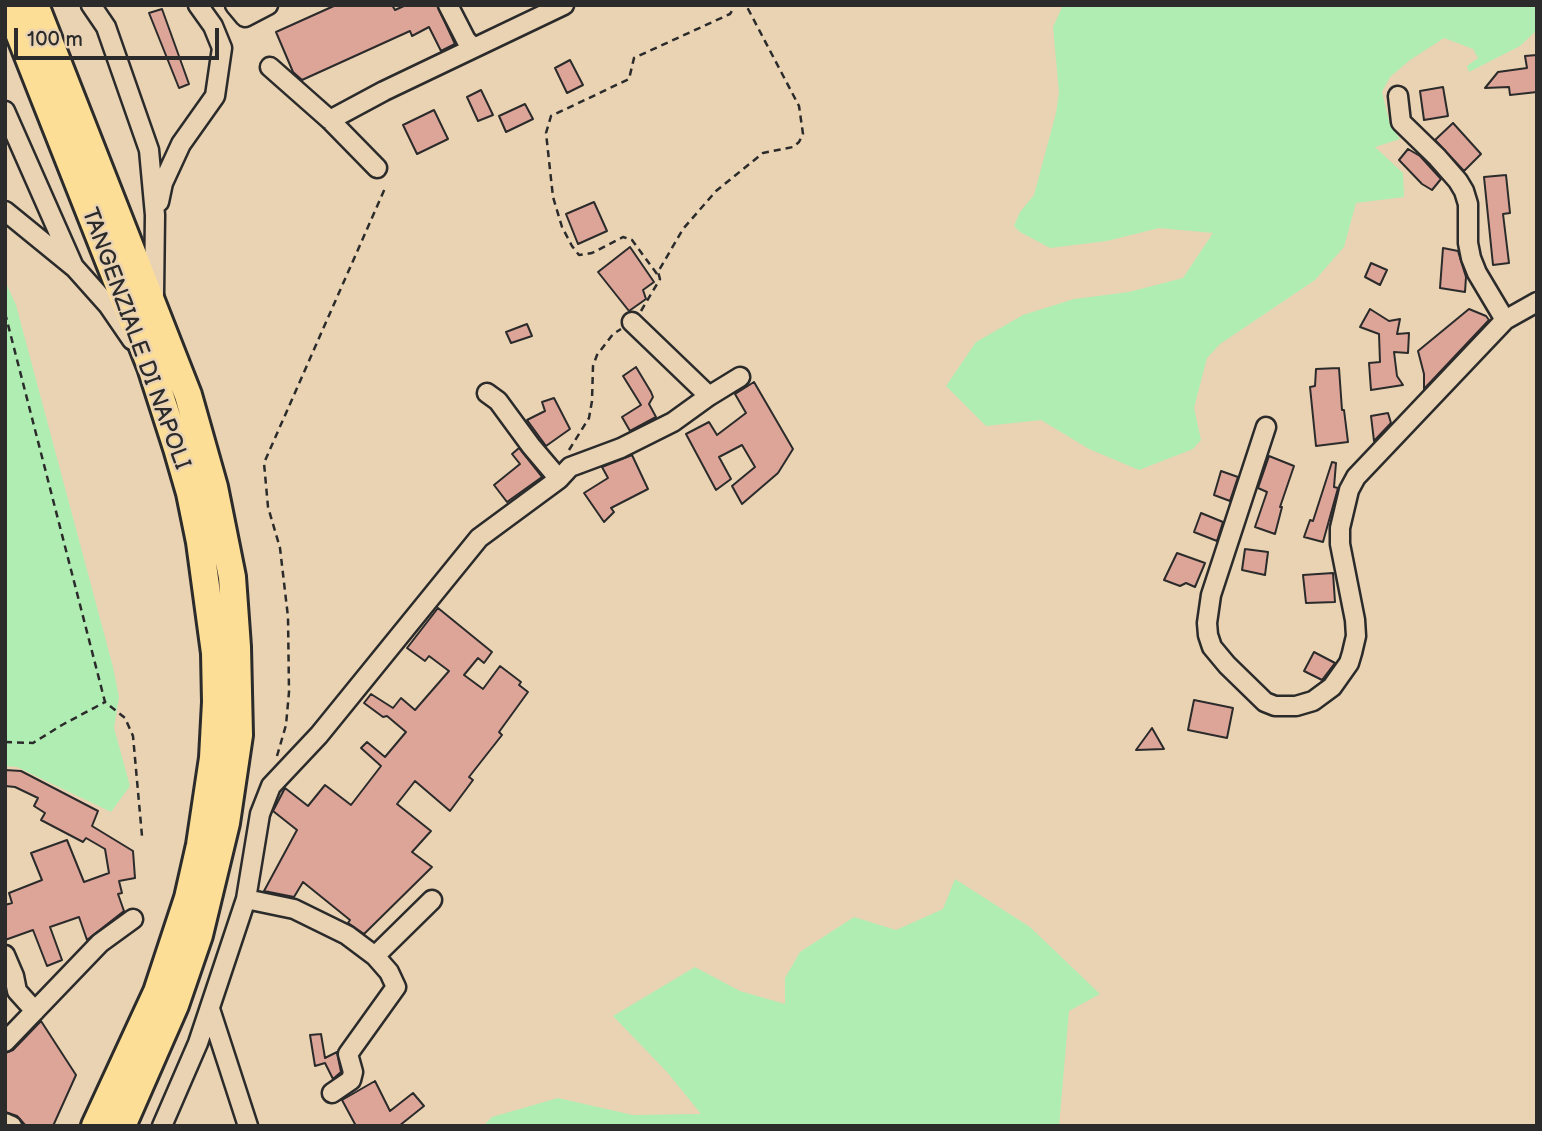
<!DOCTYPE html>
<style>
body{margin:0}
#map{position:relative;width:1542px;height:1131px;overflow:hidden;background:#e9d3b3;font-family:"Balsamiq Sans",sans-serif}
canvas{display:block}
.frame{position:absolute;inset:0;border:7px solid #2b2b2b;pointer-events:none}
.scale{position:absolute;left:14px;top:28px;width:205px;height:32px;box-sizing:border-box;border:4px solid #2b2b2b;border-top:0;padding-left:9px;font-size:21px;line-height:24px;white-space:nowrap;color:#2b2b2b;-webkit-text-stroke:5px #e9d3b3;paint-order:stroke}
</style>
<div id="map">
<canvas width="1542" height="1131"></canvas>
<div class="frame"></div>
<div class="scale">100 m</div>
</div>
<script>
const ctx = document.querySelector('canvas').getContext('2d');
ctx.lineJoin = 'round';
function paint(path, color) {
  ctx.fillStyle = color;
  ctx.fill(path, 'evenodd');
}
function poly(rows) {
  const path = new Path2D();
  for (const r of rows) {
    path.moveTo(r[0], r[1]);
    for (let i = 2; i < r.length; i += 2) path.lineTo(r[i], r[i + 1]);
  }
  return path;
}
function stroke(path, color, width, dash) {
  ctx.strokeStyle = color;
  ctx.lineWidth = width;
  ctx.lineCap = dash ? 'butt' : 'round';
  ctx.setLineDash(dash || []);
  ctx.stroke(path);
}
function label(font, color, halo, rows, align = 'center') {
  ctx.font = font + ' "Balsamiq Sans",sans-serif';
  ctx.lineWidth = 5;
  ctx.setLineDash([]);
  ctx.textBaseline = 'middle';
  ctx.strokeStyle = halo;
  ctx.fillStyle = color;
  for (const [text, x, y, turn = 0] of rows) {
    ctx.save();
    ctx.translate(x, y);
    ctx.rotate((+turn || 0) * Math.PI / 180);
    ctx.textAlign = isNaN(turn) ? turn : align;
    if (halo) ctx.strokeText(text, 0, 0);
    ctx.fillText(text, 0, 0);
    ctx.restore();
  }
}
paint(poly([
 [1063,5,1537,5,1537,30,1520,46,1469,72,1467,66,1478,58,1473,49,1444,38,1410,60,1390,77,1382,92,1390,125,1400,139,1375,147,1403,173,1404,197,1356,203,1344,247,1315,280,1220,344,1207,358,1194,408,1201,440,1193,449,1139,470,1089,449,1041,420,986,426,946,386,976,342,1023,315,1074,299,1129,292,1183,278,1213,233,1159,228,1107,241,1050,248,1020,232,1014,226,1020,212,1034,195,1056,113,1059,92,1053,27],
 [5,281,16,305,113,667,119,697,114,728,130,786,111,812,17,767,5,766],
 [955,879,1030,927,1100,994,1069,1011,1059,1126,483,1126,492,1117,558,1098,633,1115,701,1114,667,1072,613,1016,695,967,740,991,785,1004,785,978,800,952,854,917,896,930,943,909]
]), '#b0edb3');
const building = poly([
 [336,5,392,5,395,10,406,5,437,5,455,44,441,51,429,27,412,36,410,31,302,80,293,72,276,32,336,5],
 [162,9,189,84,179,88,149,13,162,9],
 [1537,55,1537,92,1510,95,1509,87,1485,88,1498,72,1527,68,1525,56,1537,55],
 [570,60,583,85,567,93,555,68,570,60],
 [1443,87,1448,116,1424,120,1420,91,1443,87],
 [481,90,493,115,478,121,467,97,481,90],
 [525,104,533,119,506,132,499,116,525,104],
 [434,110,448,139,417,154,403,125,434,110],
 [1453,123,1481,154,1464,171,1435,140,1453,123],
 [1408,149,1420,156,1441,179,1432,190,1422,184,1399,160,1408,149],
 [1506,175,1510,213,1503,214,1509,263,1493,265,1484,177,1506,175],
 [594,202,607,231,578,244,566,214,594,202],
 [630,247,654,282,643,290,646,299,629,311,598,272,630,247],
 [1443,248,1458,251,1466,277,1465,292,1440,288,1443,248],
 [1371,263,1387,270,1380,285,1365,277,1371,263],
 [1370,309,1389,321,1400,319,1397,334,1409,333,1408,353,1394,352,1397,376,1403,385,1371,390,1369,363,1380,362,1379,334,1360,327,1370,309],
 [1469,309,1486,316,1489,320,1424,389,1424,374,1418,351,1469,309],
 [527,324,532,336,511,343,506,332,527,324],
 [636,367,651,392,653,397,649,404,656,417,630,431,622,417,641,405,623,376,636,367],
 [1339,368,1342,410,1344,410,1348,442,1316,446,1310,387,1315,386,1316,369,1339,368],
 [754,382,793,449,778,473,742,504,732,486,755,467,742,445,719,457,731,479,716,490,686,434,709,422,717,435,746,413,735,394,754,382],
 [554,398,570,429,546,446,527,420,545,411,542,402,554,398],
 [1388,413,1391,423,1374,441,1371,416,1388,413],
 [519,448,542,477,507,502,494,485,520,464,512,454,519,448],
 [632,455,648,489,611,508,614,512,604,522,584,493,608,478,602,467,632,455],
 [1269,456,1294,466,1280,507,1282,507,1275,534,1255,527,1267,492,1258,488,1269,456],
 [1332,462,1336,463,1334,487,1338,488,1323,542,1304,537,1310,520,1313,521,1332,462],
 [1221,471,1238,477,1230,501,1214,495,1221,471],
 [1201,513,1223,522,1217,541,1194,532,1201,513],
 [1245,549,1268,552,1265,575,1242,570,1245,549],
 [1177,553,1205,563,1195,587,1186,583,1180,586,1164,580,1177,553],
 [1333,573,1335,602,1306,603,1303,575,1333,573],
 [438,608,492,652,484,663,478,658,464,675,483,689,500,666,521,682,519,685,528,692,499,732,502,735,469,777,473,780,450,811,415,781,397,804,431,831,412,852,432,867,364,934,348,923,350,920,303,882,294,897,264,891,297,830,273,811,285,788,308,806,325,785,351,805,381,766,361,748,367,742,385,757,406,732,387,716,383,717,364,703,371,694,393,708,401,698,415,710,449,671,429,656,425,661,407,648,438,608],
 [1314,652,1335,663,1322,680,1304,671,1314,652],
 [1194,700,1233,708,1227,738,1188,730,1194,700],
 [1152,728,1164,749,1136,750,1152,728],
 [5,770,21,771,98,811,92,826,133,851,135,878,119,881,122,893,118,894,124,911,87,940,79,917,50,927,62,960,47,966,33,930,5,940,5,905,12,903,9,893,42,880,31,853,67,840,84,882,109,873,105,849,86,838,83,842,41,820,45,813,34,806,38,798,15,787,5,786,5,770],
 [41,1021,76,1075,53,1126,26,1126,17,1116,5,1112,5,1053,13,1050,41,1021],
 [321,1034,325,1058,337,1052,341,1072,333,1079,325,1063,315,1066,310,1035,321,1034],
 [375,1081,390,1111,413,1093,424,1106,399,1126,356,1126,342,1100,375,1081]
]);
paint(building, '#dda598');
stroke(building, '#2b2b2b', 2);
const minor = poly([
 [91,5,106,27,149,150,155,215,154,295],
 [235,5,245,17,268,5],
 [448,5,466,40,474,48,564,5],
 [270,67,330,120,377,168],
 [1398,96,1401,122,1437,157,1458,181,1464,191,1468,204,1468,243,1471,258,1477,273,1505,320],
 [5,111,73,265],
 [330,120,384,91,474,48],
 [159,202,163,183,181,144,215,96,222,48,213,26,198,5],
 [5,211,75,268,108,305,132,340],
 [632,322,709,396],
 [487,393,498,401,531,446,559,479],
 [1266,427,1211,595,1207,623,1208,635,1212,647,1227,665,1265,702,1275,706,1296,706,1313,701,1332,687,1349,663,1352,653,1356,636,1355,620,1340,544,1340,528,1349,490,1356,477,1505,320,1537,302],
 [246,899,294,909,347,935,375,956,389,972,396,987,348,1054,353,1072,351,1080,332,1093],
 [5,955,14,976,17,991,35,1011],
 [375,956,432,900],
 [210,1009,248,1126],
 [5,1042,100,943,133,919],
 [5,1123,12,1126],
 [162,1126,198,1043,246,899,260,814,271,786,319,735,479,538,559,479,570,467,621,448,673,422,709,396,740,377]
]);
const highway = poly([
 [8,5,151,367,177,448,190,493,200,542,215,653,216,702,213,758,200,845,188,898,157,992,95,1126],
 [35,5,188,395,214,487,232,577,237,647,239,735,226,823,199,935,175,1005,122,1126]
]);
stroke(minor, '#2b2b2b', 23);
stroke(highway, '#2b2b2b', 32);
stroke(poly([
 [657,274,632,240,623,237,592,253,579,255,572,246,562,227,553,197,546,133,551,116,629,79,634,58,730,14,733,9,732,5],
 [641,311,660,279,658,272,683,229,716,191,763,153,793,147,799,142,803,134,799,106,746,5],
 [5,313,105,702,125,718,133,736,142,836],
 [569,450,589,418,592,401,593,366,597,355,613,334,621,329],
 [5,742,33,743,62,725,105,702],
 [277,756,286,725,289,692,288,617,280,548,268,507,264,463,386,186]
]), '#2b2b2b', 2.5, [7, 5]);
stroke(minor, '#e9d3b3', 18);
stroke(highway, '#fdde96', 26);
label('23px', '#2b2b2b', '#e9d3b3', [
 ["TANGENZIALE DI NAPOLI",135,339,70]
]);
</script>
